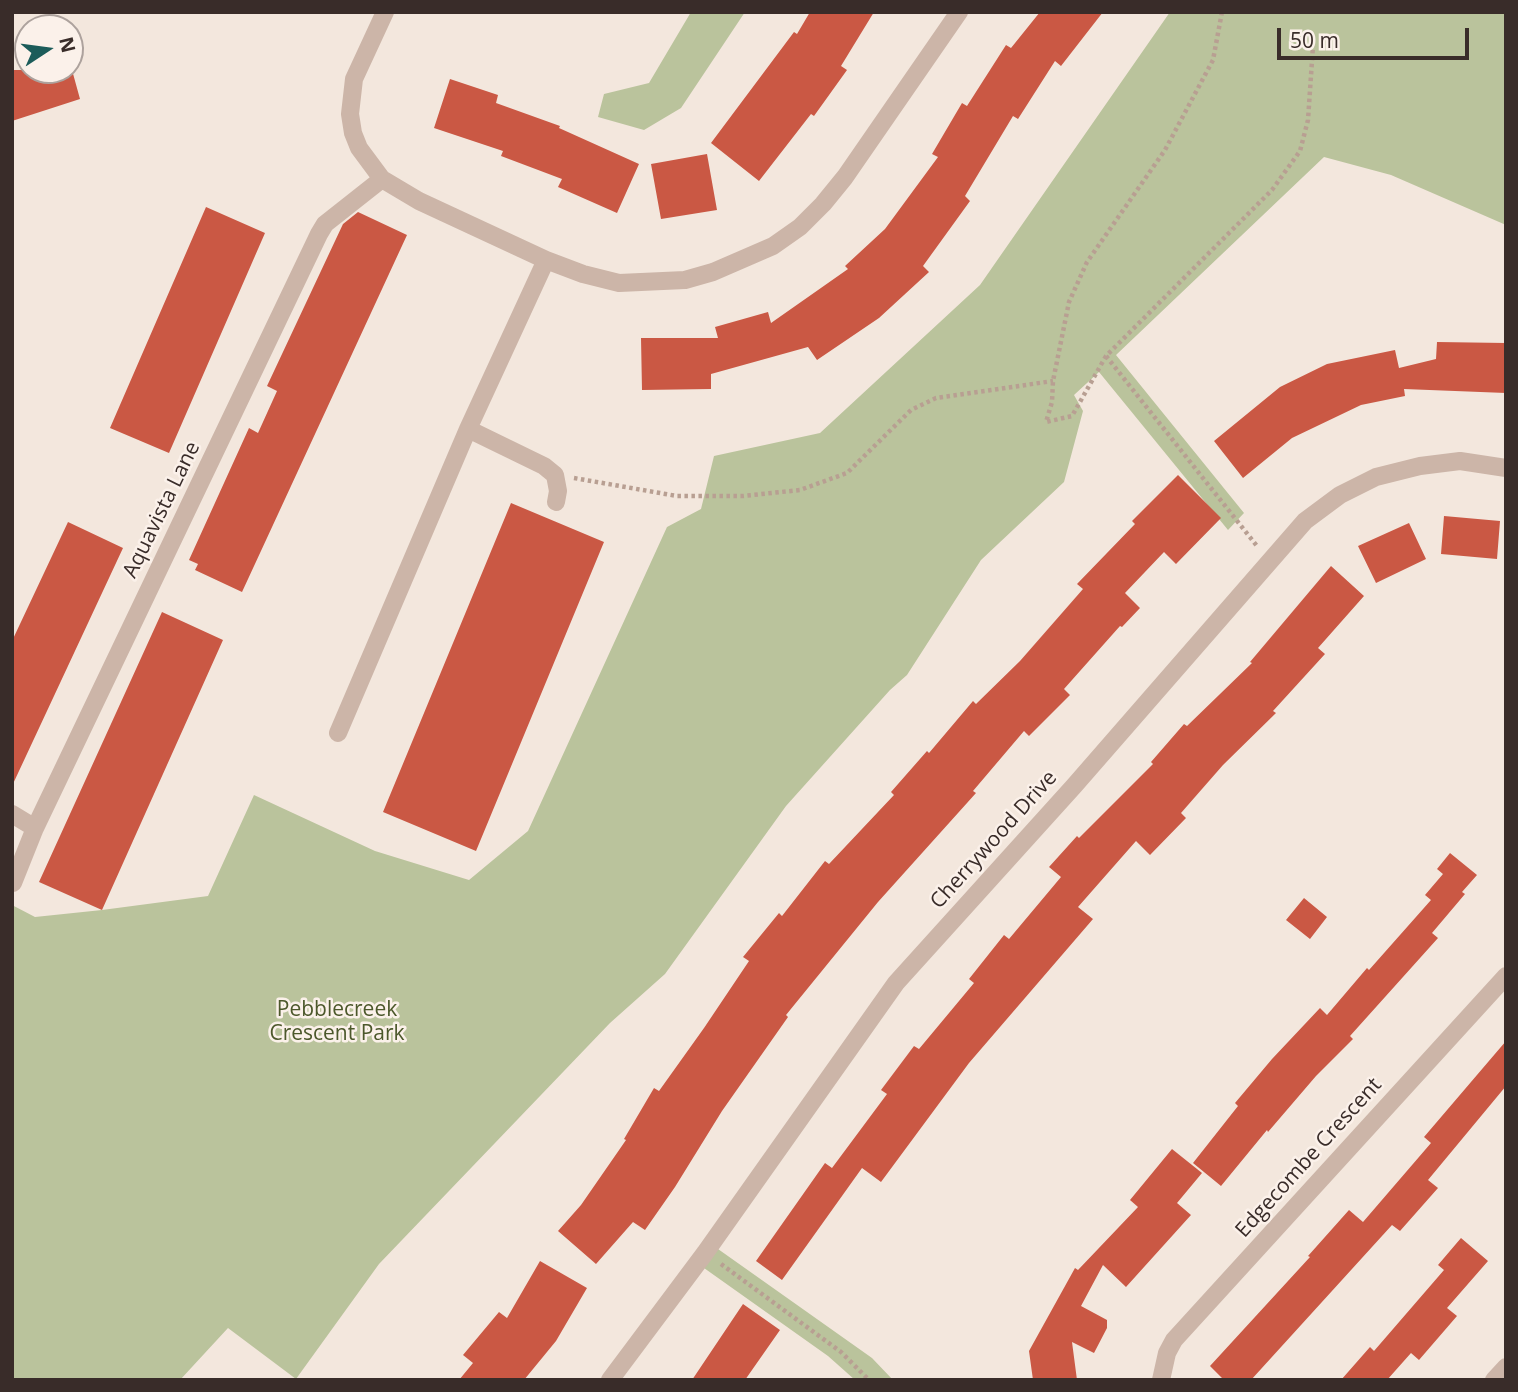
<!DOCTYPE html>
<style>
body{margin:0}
#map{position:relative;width:1518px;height:1392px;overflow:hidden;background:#f3e7dd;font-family:"Open Sans",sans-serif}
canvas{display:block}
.frame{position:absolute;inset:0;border:14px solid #392c29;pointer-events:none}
.north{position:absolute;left:14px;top:14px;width:70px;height:70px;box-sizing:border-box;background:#fbf1ea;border:2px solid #ada29d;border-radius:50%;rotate:77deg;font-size:19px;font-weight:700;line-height:28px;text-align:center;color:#392c29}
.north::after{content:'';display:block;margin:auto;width:24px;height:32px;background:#1c5c5a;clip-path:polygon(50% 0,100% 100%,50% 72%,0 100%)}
.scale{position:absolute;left:1277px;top:28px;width:192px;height:32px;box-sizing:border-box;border:4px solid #392c29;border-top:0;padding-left:9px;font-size:21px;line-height:24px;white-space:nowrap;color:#392c29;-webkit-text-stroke:5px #fbf1ea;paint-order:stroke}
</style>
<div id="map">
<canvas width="1518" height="1392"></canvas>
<div class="frame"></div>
<div class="north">N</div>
<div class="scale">50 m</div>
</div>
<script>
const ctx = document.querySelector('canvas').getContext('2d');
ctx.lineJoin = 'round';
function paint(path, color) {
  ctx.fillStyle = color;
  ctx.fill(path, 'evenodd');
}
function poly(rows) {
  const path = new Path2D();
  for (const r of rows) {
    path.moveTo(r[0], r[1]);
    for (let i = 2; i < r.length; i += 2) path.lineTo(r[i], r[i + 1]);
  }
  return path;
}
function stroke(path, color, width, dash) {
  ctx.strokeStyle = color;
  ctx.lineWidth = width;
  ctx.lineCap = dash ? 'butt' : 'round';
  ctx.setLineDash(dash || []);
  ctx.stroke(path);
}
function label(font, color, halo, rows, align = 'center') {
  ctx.font = font + ' "Open Sans",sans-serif';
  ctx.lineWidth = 5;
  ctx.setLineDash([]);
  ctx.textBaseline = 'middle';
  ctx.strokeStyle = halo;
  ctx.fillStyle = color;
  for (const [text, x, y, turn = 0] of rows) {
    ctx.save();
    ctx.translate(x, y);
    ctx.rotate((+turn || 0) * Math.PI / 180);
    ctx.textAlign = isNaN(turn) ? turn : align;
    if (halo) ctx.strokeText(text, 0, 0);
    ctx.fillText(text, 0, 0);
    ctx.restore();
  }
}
paint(poly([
 [691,12,745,12,681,108,644,130,598,117,604,94,649,83],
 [1170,12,1506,12,1506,225,1391,175,1324,157,1116,355,1244,513,1228,530,1099,372,1074,395,1083,411,1064,482,981,560,907,675,890,690,786,806,665,974,610,1023,379,1264,296,1379,228,1328,180,1380,12,1380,12,905,35,917,102,910,208,896,254,795,375,851,469,880,528,831,667,527,701,509,714,456,820,433,980,285],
 [718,1249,872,1358,893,1380,855,1380,828,1356,704,1268]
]), '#bac39c');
paint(poly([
 [810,12,874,12,841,66,847,70,814,116,811,114,759,181,711,143,794,32,797,34],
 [1040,12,1103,12,1061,66,1055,61,1018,119,1013,116,965,196,970,201,923,266,929,272,879,318,817,360,808,347,711,374,711,389,642,390,641,338,718,338,715,327,768,312,771,323,848,269,845,266,885,229,938,157,932,154,962,103,967,106,1006,45,1011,48],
 [12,70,72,70,80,99,12,121],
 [450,79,498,95,496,103,560,126,559,128,639,164,617,213,558,187,562,179,501,156,503,151,434,128],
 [707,154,717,210,661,219,651,164],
 [206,207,265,233,169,453,110,428],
 [358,212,407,235,242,592,195,570,198,564,189,560,249,428,258,433,277,391,267,386,343,224],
 [1437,342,1506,343,1506,393,1404,389,1405,396,1361,405,1292,438,1243,478,1214,441,1280,387,1327,364,1395,350,1399,368,1436,359],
 [1178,475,1221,518,1176,564,1164,552,1125,593,1140,608,1122,627,1120,626,1064,689,1070,695,1029,736,1024,731,973,791,976,793,878,902,786,1015,788,1017,722,1111,675,1187,645,1230,633,1222,596,1264,558,1231,581,1205,626,1140,624,1139,654,1088,659,1091,704,1028,749,961,743,957,779,913,782,916,825,861,829,864,894,795,891,792,927,751,929,753,973,701,976,704,1020,661,1083,589,1077,584,1135,524,1132,521],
 [511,503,604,542,476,851,383,812],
 [1444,516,1500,521,1497,559,1441,554],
 [68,522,123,548,12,786,12,641],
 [1409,523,1426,559,1376,583,1358,546],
 [1331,566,1364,596,1318,648,1325,654,1273,711,1276,713,1223,765,1181,813,1186,818,1150,855,1136,841,1078,907,1093,919,969,1063,881,1182,862,1168,782,1280,756,1261,825,1163,832,1168,887,1094,881,1090,914,1046,919,1049,974,983,969,979,1004,935,1009,939,1061,877,1049,867,1077,836,1079,838,1153,764,1151,762,1184,724,1187,726,1252,663,1250,662],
 [162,612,223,640,102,910,39,882],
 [1450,853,1477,875,1462,892,1465,894,1432,933,1438,938,1350,1036,1353,1039,1316,1076,1268,1132,1267,1130,1221,1186,1193,1163,1238,1106,1235,1103,1272,1059,1320,1008,1327,1015,1367,968,1369,970,1431,900,1425,895,1443,874,1437,869],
 [1304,898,1327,917,1310,939,1286,920],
 [1506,1041,1506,1086,1428,1180,1438,1188,1400,1231,1392,1225,1251,1380,1224,1380,1210,1366,1310,1257,1308,1256,1349,1210,1363,1222,1431,1143,1424,1137],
 [1172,1149,1202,1173,1177,1203,1191,1215,1126,1287,1103,1265,1081,1306,1107,1320,1107,1328,1094,1353,1072,1342,1077,1380,1033,1380,1029,1351,1075,1268,1078,1270,1138,1207,1130,1200],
 [1461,1238,1488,1261,1447,1308,1457,1316,1419,1360,1411,1353,1387,1380,1341,1380,1370,1347,1374,1351,1444,1270,1438,1265],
 [540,1261,587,1288,556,1341,524,1380,459,1380,473,1363,463,1355,499,1312,507,1318],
 [743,1304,780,1330,745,1380,692,1380]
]), '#ca5844');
stroke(poly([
 [1222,12,1213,60,1165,150,1087,262,1069,302,1053,381,1052,402,1046,422,1072,416,1106,356,1272,190,1300,151,1308,120,1313,46],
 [1106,356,1257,546],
 [574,478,677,496,743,496,800,490,847,473,911,410,936,398,1053,381],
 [721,1264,841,1352,869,1380]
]), '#b89f92', 4.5, [3.5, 3.5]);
stroke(poly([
 [385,12,354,79,350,114,353,133,359,148,382,179,419,201,546,260,583,274,619,283,685,280,713,272,773,246,800,227,823,204,845,177,959,12],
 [468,429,544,466,555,475,558,491,556,502],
 [338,733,468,429,546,260],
 [12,814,35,828],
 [13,883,35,828,319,234,325,224,382,179],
 [610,1380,705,1253,896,983,1074,786,1305,521,1340,495,1376,477,1420,466,1460,461,1506,468],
 [1161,1380,1167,1353,1174,1340,1506,976],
 [1494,1380,1506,1367]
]), '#ccb5a8', 18);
label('21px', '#392c29', '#fbf1ea', [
 ["Aquavista Lane",162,510,-64],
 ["Cherrywood Drive",994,840,-48],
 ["Edgecombe Crescent",1309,1158,-48]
]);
label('21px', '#4c582b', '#fbf1ea', [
 ["Pebblecreek",337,1010],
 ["Crescent Park",337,1034]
]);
</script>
